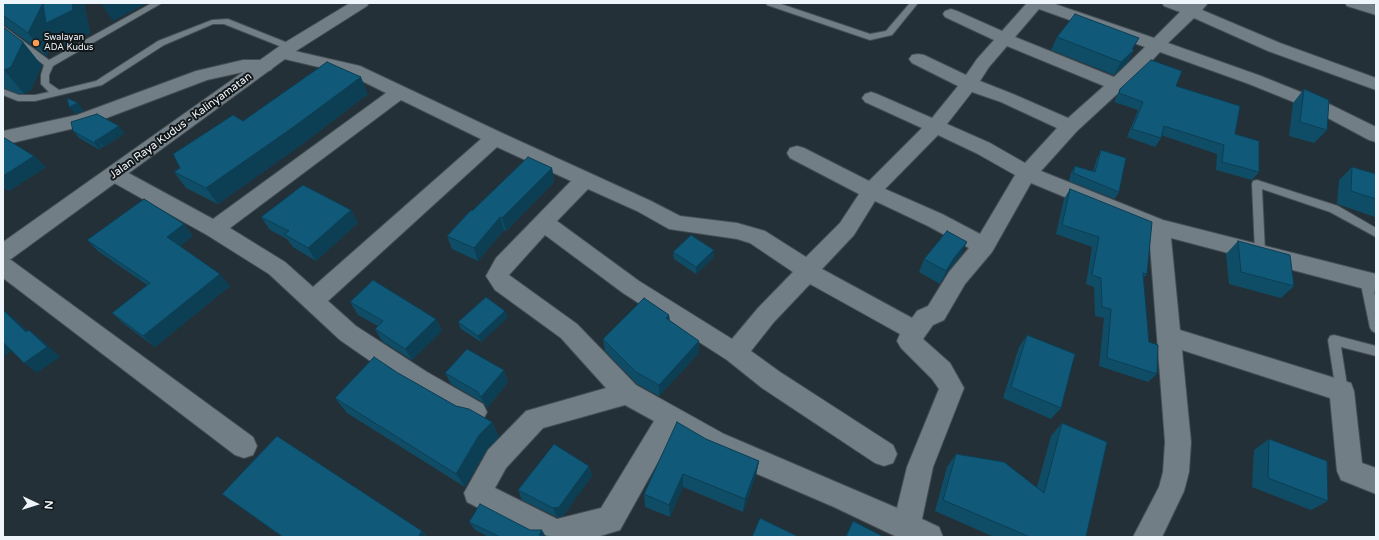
<!DOCTYPE html>
<style>
body{margin:0}
#map{position:relative;width:1379px;height:540px;overflow:hidden;background:#243037;font-family:"Varela Round",sans-serif}
canvas{display:block}
.frame{position:absolute;inset:0;border:4px solid #eff6fb;pointer-events:none}
.north{position:absolute;left:16px;top:484px;width:40px;height:40px;-webkit-text-stroke:3px #12171a;paint-order:stroke;rotate:94deg;font-size:11px;font-weight:700;line-height:16px;text-align:center;color:#eff6fb}
.north::after{content:'';display:block;margin:auto;width:14px;height:18px;background:#eff6fb;clip-path:polygon(50% 0,100% 100%,50% 72%,0 100%)}
</style>
<div id="map">
<canvas width="1379" height="540"></canvas>
<div class="frame"></div>
<div class="north">N</div>
</div>
<script>
const ctx = document.querySelector('canvas').getContext('2d');
ctx.lineJoin = 'round';
function poly(rows) {
  const path = new Path2D();
  for (const r of rows) {
    path.moveTo(r[0], r[1]);
    for (let i = 2; i < r.length; i += 2) path.lineTo(r[i], r[i + 1]);
  }
  return path;
}
function stroke(path, color, width, dash) {
  ctx.strokeStyle = color;
  ctx.lineWidth = width;
  ctx.lineCap = dash ? 'butt' : 'round';
  ctx.setLineDash(dash || []);
  ctx.stroke(path);
}
function paint(path, color) {
  ctx.fillStyle = color;
  ctx.fill(path, 'evenodd');
}
function label(font, color, halo, rows, align = 'center') {
  ctx.font = font + ' "Varela Round",sans-serif';
  ctx.lineWidth = 4;
  ctx.setLineDash([]);
  ctx.textBaseline = 'middle';
  ctx.strokeStyle = halo;
  ctx.fillStyle = color;
  for (const [text, x, y, turn = 0] of rows) {
    ctx.save();
    ctx.translate(x, y);
    ctx.rotate((+turn || 0) * Math.PI / 180);
    ctx.textAlign = isNaN(turn) ? turn : align;
    if (halo) ctx.strokeText(text, 0, 0);
    ctx.fillText(text, 0, 0);
    ctx.restore();
  }
}
const service = poly([
 [152,3,162,3,53,66,49,75,49,83,59,90,96,81,158,41,212,20,228,19,293,45,294,47,293,49,287,49,224,24,213,24,164,45,102,85,35,101,18,101,3,95,3,89,19,95,35,95,49,92,41,84,41,75,44,65,3,33,3,26,49,60,152,3],
 [766,3,778,3,870,34,886,31,910,3,918,3,892,35,870,40,767,5,766,3],
 [1257,180,1338,206,1376,228,1376,237,1330,212,1262,189,1265,252,1264,255,1260,256,1256,255,1255,252,1252,184,1253,181,1257,180],
 [1366,276,1370,277,1372,280,1376,301,1376,333,1372,331,1370,328,1360,280,1362,277,1366,276],
 [1334,335,1376,346,1376,356,1341,347,1348,391,1346,395,1342,397,1338,395,1336,391,1328,340,1330,336,1334,335]
]);
const minor = poly([
 [1027,3,1052,3,1154,38,1180,12,1164,6,1162,3,1189,4,1191,3,1208,3,1202,10,1280,43,1376,78,1376,90,1268,51,1194,18,1168,43,1261,76,1323,101,1376,127,1376,142,1369,140,1311,109,1249,84,1160,52,1141,72,1077,131,1041,171,1163,220,1376,274,1376,292,1171,238,1180,330,1351,383,1354,391,1362,463,1376,468,1376,494,1341,480,1337,471,1330,398,1182,350,1191,442,1189,472,1184,491,1162,537,1133,537,1159,487,1163,472,1165,442,1149,232,1031,183,992,252,965,284,944,320,933,325,923,339,950,363,964,388,933,467,922,519,939,527,943,537,897,537,834,507,706,452,674,433,620,530,597,537,535,537,467,502,464,493,488,450,526,411,606,388,561,338,495,290,486,276,496,258,571,181,497,147,328,301,356,326,427,372,483,404,487,412,483,420,474,423,465,420,409,388,340,340,269,274,207,235,107,179,104,174,107,169,114,167,121,169,213,219,386,93,348,74,276,57,273,53,276,49,282,48,360,66,502,133,651,201,680,216,737,223,765,231,806,257,840,223,859,194,790,158,787,153,790,148,797,146,804,148,869,181,922,128,865,102,862,98,865,94,871,92,877,94,932,118,958,86,912,63,909,59,912,55,918,54,924,55,966,75,977,59,994,40,945,17,943,14,945,11,951,9,957,11,1002,31,1027,3],
 [1039,9,1145,47,1114,77,1015,37,1039,9],
 [1007,46,1104,86,1068,118,1013,94,980,81,989,67,1007,46],
 [972,92,1001,102,1057,128,1025,163,990,143,947,124,972,92],
 [401,100,481,139,313,287,285,262,230,228,401,100],
 [938,135,976,153,1015,175,980,234,942,214,885,189,938,135],
 [588,189,637,211,669,229,737,239,750,243,793,272,758,308,732,339,639,281,557,221,588,189],
 [875,201,928,226,969,248,949,272,928,306,917,311,912,318,822,269,854,235,875,201],
 [545,235,623,293,727,360,762,388,875,463,884,466,893,463,897,454,893,445,780,372,751,351,774,322,810,284,900,334,897,341,901,348,932,379,939,389,907,467,897,508,724,434,636,385,577,324,509,275,545,235],
 [625,405,654,421,601,508,557,519,495,488,506,468,543,428,625,405],
 [1345,3,1370,3,1376,5,1376,15,1347,6,1345,3],
 [243,60,265,60,271,62,274,66,271,70,265,72,243,72,207,80,88,125,3,145,3,131,77,115,196,71,243,60],
 [3,257,11,260,253,437,257,446,253,455,244,458,235,455,3,278,3,257]
]);
const secondary = poly([
 [350,3,369,3,367,6,296,51,11,259,3,261,3,242,284,43,350,3]
]);
stroke(service, '#434d53', 2);
stroke(minor, '#434d53', 2);
stroke(secondary, '#434d53', 2);
paint(service, '#717e86');
paint(minor, '#717e86');
paint(secondary, '#717e86');
paint(poly([
 [3,3,84,3,90,33,64,46,56,36,47,56,4,25,3,25],
 [3,27,23,42,42,66,31,90,24,94,19,94,4,88,3,88],
 [1057,37,1133,49,1134,50,1127,63,1114,75,1051,50],
 [1176,86,1235,134,1259,172,1252,180,1216,170,1217,154,1161,135,1161,138,1155,147,1127,137,1138,110,1114,102,1120,89],
 [1304,89,1327,130,1314,143,1289,136,1293,103],
 [368,94,301,145,218,204,186,188,174,172,243,121],
 [73,131,125,133,104,147,102,147,100,150,79,138],
 [3,137,34,156,46,167,9,191,3,187],
 [1101,150,1119,192,1115,199,1069,181,1071,173,1075,166,1093,171,1097,158],
 [1352,167,1376,174,1376,216,1375,217,1337,204,1339,180],
 [552,168,554,182,506,231,504,230,478,261,452,249,447,236,472,211],
 [1070,189,1147,274,1143,278,1149,342,1157,374,1148,382,1099,366,1104,318,1095,316,1094,287,1086,284,1092,247,1056,234,1064,199],
 [351,210,358,223,316,261,293,247,287,239,270,230,261,217],
 [184,224,193,236,180,246,230,286,155,347,124,324,112,313,147,285,98,251,87,240],
 [1238,241,1294,286,1281,298,1229,284,1226,254],
 [714,250,714,257,696,274,674,259,673,252],
 [961,255,948,271,940,284,919,272,924,259],
 [350,302,436,319,442,331,412,360,382,341,375,329,378,326,358,315],
 [669,315,670,321,699,341,699,353,659,396,637,384,605,351,603,339],
 [508,317,481,342,461,329,458,322],
 [1027,335,1061,408,1051,419,1003,398,1019,347],
 [504,370,508,382,487,408,484,403,451,384,445,373],
 [398,373,456,406,492,422,499,437,487,449,465,487,347,413,335,398],
 [1062,423,1086,537,994,537,935,511,947,467,956,454,1037,487,1051,436],
 [706,439,759,461,756,475,743,512,683,487,670,517,645,507,644,494],
 [1269,439,1328,501,1311,510,1252,487,1254,450],
 [589,466,592,476,563,516,557,517,522,500,518,490],
 [222,494,422,531,428,537,282,537],
 [853,521,884,537,845,537],
 [469,522,530,530,545,536,552,537,489,537,475,530]
]), '#0f4d67');
paint(poly([
 [43,3,84,3,90,33,64,46,56,36,47,56,28,33],
 [101,3,147,3,113,21],
 [1139,38,1131,53,1134,50,1127,63,1114,75,1121,62],
 [23,42,42,66,31,90,24,94,4,70],
 [361,77,368,94,301,145,218,204,206,188],
 [78,103,84,111,75,114,69,107],
 [119,126,125,133,104,147,97,140],
 [96,140,102,147,100,150,94,143],
 [34,156,46,167,9,191,3,185,3,176],
 [552,168,554,182,506,231,502,218],
 [351,210,358,223,316,261,308,248],
 [500,217,504,230,478,261,474,248],
 [184,224,193,236,177,249,167,237],
 [967,242,961,255,948,271,940,284,946,271,954,258],
 [714,250,714,257,696,274,696,267],
 [220,274,230,286,155,347,143,336],
 [3,309,7,312,40,342,26,332,3,310],
 [505,311,508,317,481,342,478,336],
 [669,315,670,327,666,318],
 [436,319,442,331,412,360,405,349],
 [29,330,42,340,60,357,37,373,24,363],
 [3,341,14,349,3,357],
 [699,341,699,353,659,396,659,385],
 [504,370,508,382,487,408,481,397],
 [492,422,499,437,487,449,465,487,456,474,479,435],
 [759,461,756,475,743,512,745,499],
 [589,466,592,476,563,516,557,517,553,508],
 [683,474,683,487,670,517,669,505],
 [542,530,546,537,539,535],
 [422,531,428,537,418,537]
]), '#0c3e54');
const building = poly([
 [3,3,43,3,28,33,3,15,3,3],
 [43,3,72,3,73,10,46,23,43,3],
 [1075,14,1139,38,1132,49,1134,50,1121,62,1057,37,1075,14],
 [3,27,23,42,11,67,4,70,3,70,3,27],
 [1151,60,1182,71,1176,86,1240,106,1235,134,1259,141,1259,172,1222,162,1224,145,1164,126,1161,138,1132,129,1143,102,1119,93,1120,89,1151,60],
 [327,62,361,77,292,128,206,188,174,172,180,168,173,154,233,115,243,121,327,62],
 [1304,89,1329,100,1327,130,1300,122,1304,89],
 [67,98,78,103,69,107,67,98],
 [97,114,119,126,97,140,96,140,94,143,73,131,71,122,97,114],
 [3,137,34,156,3,176,3,137],
 [1101,150,1126,158,1119,192,1073,173,1075,166,1095,172,1101,150],
 [528,157,552,168,502,218,500,217,474,248,447,236,471,210,472,211,528,157],
 [1352,167,1376,174,1376,199,1351,191,1352,167],
 [303,185,351,210,308,248,284,234,289,231,261,217,303,185],
 [1070,189,1152,222,1147,274,1143,273,1149,342,1158,345,1157,374,1107,358,1111,309,1102,307,1101,278,1092,275,1099,237,1062,225,1070,189],
 [144,199,184,224,167,237,220,274,143,336,112,313,150,283,87,240,144,199],
 [947,231,967,242,954,258,946,271,924,259,947,231],
 [691,235,714,250,696,267,673,252,691,235],
 [1238,241,1290,255,1294,286,1241,272,1238,241],
 [373,280,436,319,405,349,375,329,383,321,350,302,373,280],
 [486,297,505,311,478,336,458,322,486,297],
 [644,298,669,315,666,318,699,341,659,385,636,372,603,339,644,298],
 [3,310,26,332,29,330,47,347,24,363,3,342,3,310],
 [1027,335,1075,354,1061,408,1011,387,1027,335],
 [467,349,504,370,481,397,478,392,445,373,467,349],
 [374,357,398,373,456,406,469,409,492,422,479,435,456,474,335,398,374,357],
 [677,422,706,439,759,461,745,499,683,474,669,505,644,494,677,422],
 [1062,423,1107,442,1086,537,1030,537,943,500,956,454,1004,462,1044,493,1062,423],
 [277,436,422,531,418,537,283,537,222,494,277,436],
 [1269,439,1327,461,1328,501,1268,478,1269,439],
 [554,444,589,466,559,507,553,508,518,490,554,444],
 [480,504,530,530,542,530,539,535,552,537,500,537,469,522,480,504],
 [760,518,799,537,752,537,760,518],
 [853,521,884,537,846,537,853,521]
]);
paint(building, '#115978');
stroke(building, '#0c3e54', 1);
for (const [x, y, r, color] of [
 [36,43,4,"#fc9e52"]
]) {
  const dot = new Path2D();
  dot.arc(x, y, r, 0, 2 * Math.PI);
  ctx.fillStyle = color;
  ctx.fill(dot);
  stroke(dot, '#12171a', 1.5);
}
label('9px', '#eff6fb', '#12171a', [
 ["Swalayan",44,38],
 ["ADA Kudus",44,48]
], 'left');
label('11px', '#eff6fb', '#12171a', [
 ["Jalan Raya Kudus - Kalinyamatan",181,126,-36]
]);
</script>
